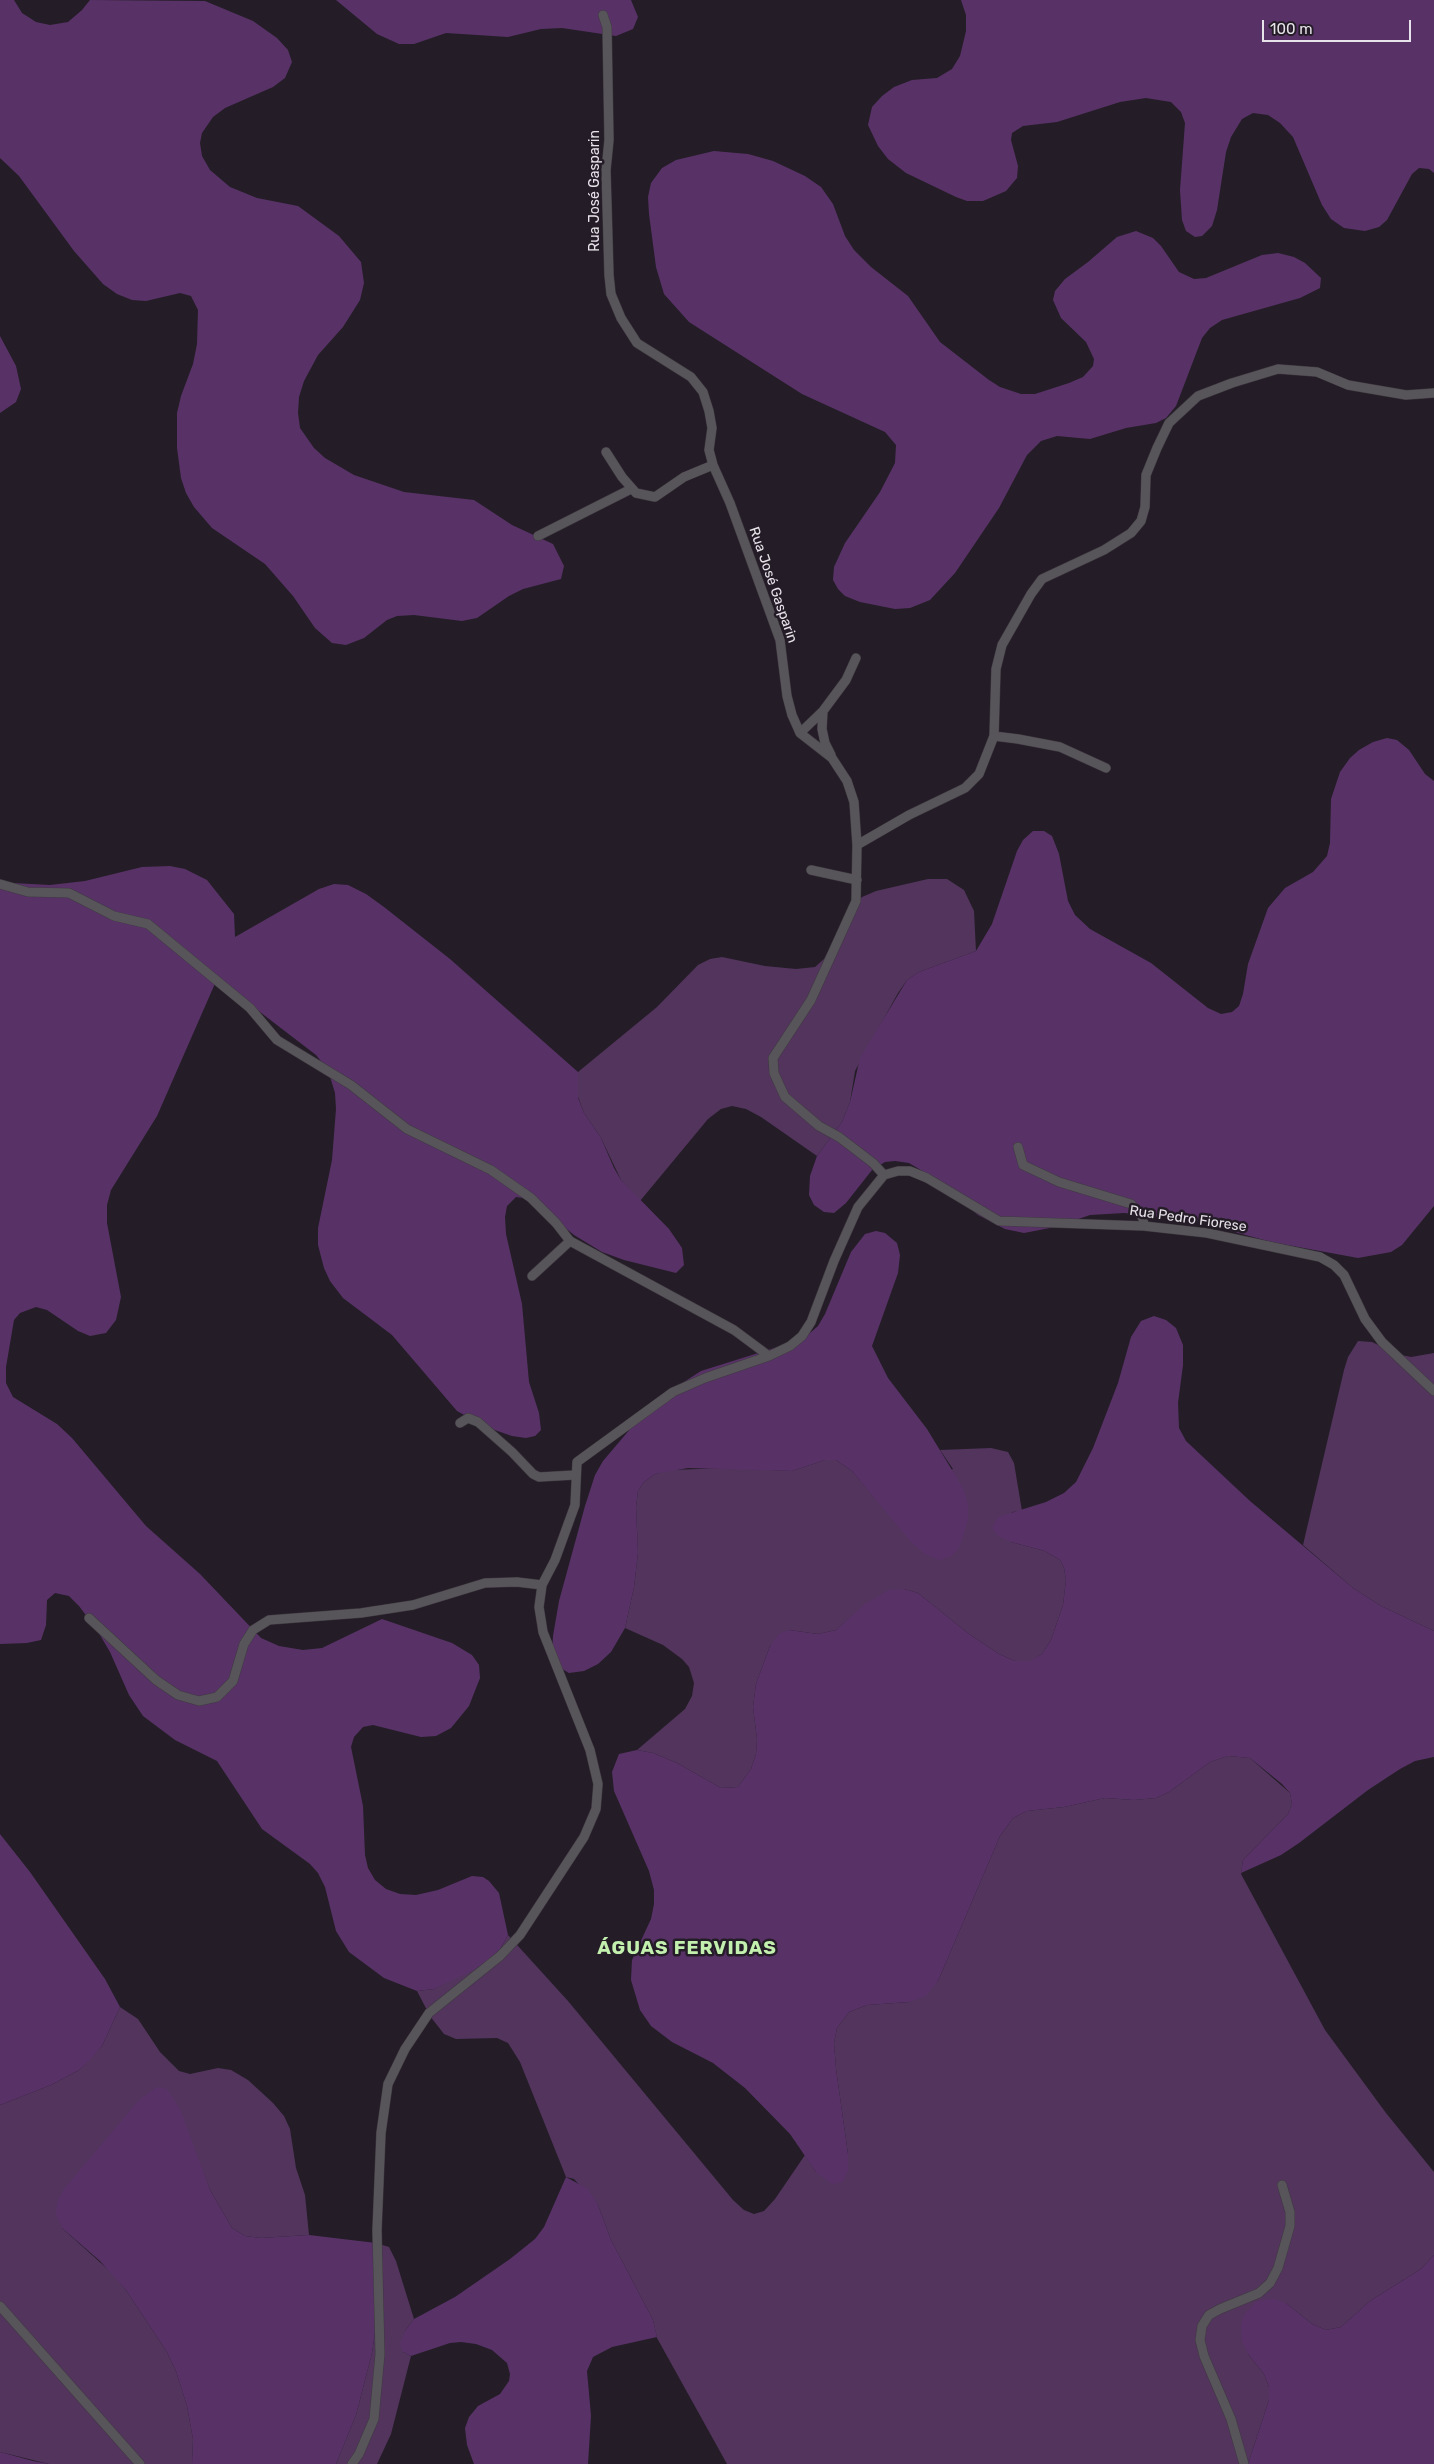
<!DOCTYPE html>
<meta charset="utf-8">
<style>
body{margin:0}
#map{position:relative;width:1434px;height:2464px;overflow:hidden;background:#241d27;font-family:Rubik,sans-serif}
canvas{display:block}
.scale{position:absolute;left:1262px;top:20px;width:149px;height:22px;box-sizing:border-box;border:2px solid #e8e3ea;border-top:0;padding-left:6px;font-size:15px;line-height:18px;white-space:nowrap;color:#e8e3ea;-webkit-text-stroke:4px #241d27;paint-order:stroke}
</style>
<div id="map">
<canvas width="1434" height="2464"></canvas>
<div class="scale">100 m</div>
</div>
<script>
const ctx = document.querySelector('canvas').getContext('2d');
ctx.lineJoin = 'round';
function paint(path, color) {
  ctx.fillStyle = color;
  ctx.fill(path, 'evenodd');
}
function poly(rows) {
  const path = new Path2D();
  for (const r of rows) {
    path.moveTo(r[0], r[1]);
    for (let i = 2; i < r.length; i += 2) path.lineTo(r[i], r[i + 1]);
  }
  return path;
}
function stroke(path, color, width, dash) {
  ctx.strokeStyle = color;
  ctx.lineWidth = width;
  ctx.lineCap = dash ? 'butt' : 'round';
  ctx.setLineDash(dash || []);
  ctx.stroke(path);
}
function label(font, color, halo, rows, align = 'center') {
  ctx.font = font + ' Rubik,sans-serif';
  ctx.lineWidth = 5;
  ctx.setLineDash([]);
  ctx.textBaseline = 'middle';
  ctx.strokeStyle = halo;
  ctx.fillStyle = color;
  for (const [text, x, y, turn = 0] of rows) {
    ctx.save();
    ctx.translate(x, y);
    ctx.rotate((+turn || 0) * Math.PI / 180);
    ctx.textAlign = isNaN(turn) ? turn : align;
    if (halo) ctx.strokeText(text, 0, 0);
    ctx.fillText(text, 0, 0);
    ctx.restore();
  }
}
paint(poly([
 [928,879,947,879,964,890,974,911,976,951,919,972,907,980,898,993,855,1071,850,1102,842,1122,817,1156,761,1117,746,1109,732,1106,721,1109,708,1119,640,1201,621,1180,601,1138,584,1113,578,1097,578,1072,657,1007,698,965,710,959,722,957,765,966,796,969,815,967,824,959,830,948,851,907,862,897,876,891],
 [1358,1341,1372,1342,1397,1354,1411,1357,1434,1353,1434,1631,1381,1606,1353,1588,1303,1545,1344,1370,1348,1357],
 [991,1448,1008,1452,1014,1463,1022,1511,1012,1512,1011,1542,1045,1551,1060,1560,1064,1568,1066,1580,1063,1605,1051,1640,1042,1654,1030,1662,1015,1661,999,1654,969,1634,918,1593,904,1589,850,1618,836,1630,818,1634,789,1630,770,1646,756,1684,753,1707,757,1739,756,1754,751,1769,738,1787,721,1788,677,1763,653,1753,637,1750,685,1709,692,1696,694,1683,689,1667,682,1659,663,1645,625,1628,634,1587,638,1553,636,1507,638,1491,644,1482,655,1474,671,1470,725,1468,792,1471,825,1460,836,1460,852,1471,877,1500,953,1469,940,1450],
 [1228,1756,1250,1758,1290,1793,1292,1804,1288,1814,1243,1860,1241,1874,1325,2030,1386,2113,1434,2172,1434,2255,1421,2269,1370,2301,1341,2327,1326,2330,1312,2324,1286,2303,1248,2354,1264,2374,1269,2387,1269,2400,1248,2464,727,2464,657,2338,653,2320,611,2240,598,2205,574,2179,566,2177,520,2062,508,2043,497,2038,456,2039,444,2034,430,2016,417,1991,434,1989,498,1953,508,1935,568,2001,733,2200,744,2210,754,2214,764,2211,775,2199,805,2155,816,2172,848,2154,836,2069,834,2043,837,2028,849,2012,867,2005,909,2002,938,1981,1000,1836,1013,1818,1027,1811,1064,1807,1105,1798,1134,1800,1156,1798,1169,1792,1210,1762],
 [120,2007,138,2019,160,2052,179,2071,190,2074,218,2068,231,2070,248,2080,273,2103,284,2116,290,2129,296,2168,305,2195,309,2235,261,2238,245,2236,232,2228,210,2190,202,2170,62,2228,112,2273,126,2290,167,2352,176,2371,187,2406,193,2439,192,2464,49,2464,0,2452,0,2105,51,2085,79,2070,102,2046],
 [376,2243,389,2247,396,2261,414,2319,405,2331,403,2352,411,2356,391,2434,377,2464,336,2464,356,2415,372,2353,375,2332]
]), '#52345d');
paint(poly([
 [0,0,14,0,22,13,36,22,50,25,68,22,82,10,90,0,205,1,253,21,277,38,288,50,292,62,285,78,273,87,225,108,213,117,202,133,200,143,202,156,210,170,230,187,257,198,298,206,339,236,361,262,364,283,360,300,343,327,318,355,304,381,299,397,298,413,300,428,314,448,325,458,354,475,404,492,474,500,512,525,553,544,564,566,561,579,523,589,509,596,477,618,462,621,414,615,397,616,387,620,364,638,346,645,332,643,315,628,293,596,265,564,212,528,194,507,186,493,181,478,177,448,177,413,181,396,193,364,197,344,198,310,191,296,180,293,146,301,132,300,117,294,103,284,74,251,19,176,0,158],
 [336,0,631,0,638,17,633,29,616,36,562,28,541,29,508,37,446,33,414,44,399,44,377,34],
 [961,0,1434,0,1434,173,1429,169,1419,168,1412,174,1387,220,1379,227,1365,231,1344,228,1331,219,1322,205,1293,137,1280,123,1268,115,1253,113,1242,119,1231,137,1226,152,1217,210,1212,226,1202,236,1195,237,1186,231,1182,220,1180,190,1185,123,1181,112,1171,102,1146,98,1120,102,1057,122,1023,126,1012,133,1011,140,1018,166,1017,178,1006,191,983,201,967,201,956,197,906,173,888,159,878,146,868,125,872,107,882,96,894,87,912,80,937,78,952,69,960,56,966,31,966,15],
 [714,151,748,154,773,161,805,176,821,187,833,204,845,236,854,250,871,267,908,296,940,342,989,380,1000,387,1021,394,1035,394,1069,383,1083,377,1093,366,1094,359,1086,342,1061,318,1053,300,1055,291,1065,279,1088,262,1117,237,1136,231,1153,238,1161,246,1179,272,1194,279,1206,278,1262,255,1278,253,1294,257,1305,263,1321,278,1320,288,1300,298,1222,320,1210,328,1202,338,1176,406,1166,418,1156,423,1126,428,1090,439,1057,436,1041,441,1027,455,999,508,955,573,930,600,910,608,895,609,860,602,845,596,838,589,833,580,834,567,845,543,880,492,895,463,896,445,885,432,802,394,689,322,664,294,656,267,649,214,648,197,651,183,662,168,676,160],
 [0,336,16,366,21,389,16,402,0,413],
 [1387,738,1397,740,1409,750,1425,774,1434,781,1434,1206,1402,1245,1391,1252,1358,1258,1271,1242,1198,1222,1124,1213,1090,1215,1055,1227,1024,1233,1005,1229,978,1215,929,1175,909,1163,895,1161,885,1162,872,1170,846,1203,834,1213,824,1212,814,1205,809,1195,810,1176,817,1156,842,1122,850,1102,860,1058,907,980,919,972,976,951,992,924,1017,851,1023,840,1033,831,1044,831,1052,836,1059,854,1068,901,1075,915,1090,929,1151,963,1208,1008,1221,1014,1232,1012,1239,1006,1243,994,1248,964,1268,908,1285,888,1313,872,1327,856,1330,843,1331,799,1340,772,1350,758,1359,750,1373,742],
 [170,866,185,869,207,880,234,914,235,937,319,889,334,884,348,885,366,894,384,907,450,959,578,1072,578,1098,584,1113,601,1138,614,1168,621,1180,669,1229,682,1248,684,1265,676,1273,624,1260,602,1252,574,1235,530,1199,516,1197,507,1206,505,1217,506,1234,522,1304,529,1382,539,1413,541,1430,535,1436,526,1438,512,1436,486,1427,457,1411,392,1335,343,1298,330,1281,324,1268,318,1245,318,1228,332,1160,336,1109,335,1093,328,1070,316,1055,217,979,157,1116,111,1190,107,1205,107,1223,121,1297,116,1320,106,1333,90,1336,78,1331,47,1310,36,1307,20,1313,14,1320,6,1367,6,1383,13,1397,57,1424,72,1438,146,1526,200,1574,261,1638,279,1646,303,1650,322,1648,382,1619,452,1643,472,1655,479,1665,480,1678,469,1706,451,1728,436,1736,421,1737,373,1725,363,1727,354,1737,351,1747,363,1806,365,1855,368,1868,375,1880,386,1889,400,1894,416,1895,438,1890,472,1876,483,1877,489,1881,499,1893,508,1935,498,1953,480,1967,434,1989,417,1991,384,1978,349,1952,336,1931,325,1887,318,1873,310,1864,262,1829,217,1761,175,1740,143,1716,129,1695,110,1652,97,1630,79,1606,69,1596,55,1593,47,1600,46,1625,41,1640,27,1643,0,1644,0,881,13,883,50,885,85,881,142,867],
 [876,1231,885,1233,897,1243,900,1255,898,1273,872,1346,888,1378,927,1429,963,1488,968,1504,968,1520,959,1548,950,1557,939,1560,925,1554,912,1543,852,1471,836,1460,825,1460,792,1471,688,1468,655,1474,644,1482,638,1491,636,1507,638,1553,634,1587,625,1628,611,1652,598,1664,584,1671,569,1673,554,1664,552,1653,553,1636,559,1601,585,1506,595,1475,603,1461,631,1428,673,1389,701,1371,803,1339,818,1326,825,1314,851,1252,865,1234],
 [1154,1316,1166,1320,1176,1328,1183,1345,1183,1365,1178,1403,1179,1428,1186,1441,1250,1501,1353,1588,1381,1606,1434,1631,1434,1757,1415,1761,1400,1769,1368,1790,1299,1843,1281,1855,1241,1873,1243,1860,1288,1814,1292,1804,1290,1793,1282,1784,1250,1758,1228,1756,1210,1762,1169,1792,1156,1798,1134,1800,1105,1798,1064,1807,1027,1811,1013,1818,1000,1836,938,1981,926,1996,909,2002,867,2005,849,2012,837,2028,834,2043,836,2069,848,2154,848,2170,843,2182,832,2184,816,2172,790,2134,745,2088,713,2063,672,2042,651,2026,640,2010,631,1980,632,1960,651,1919,654,1904,654,1890,649,1871,614,1791,612,1772,619,1754,637,1750,653,1753,677,1763,721,1788,738,1787,751,1769,756,1754,757,1739,753,1707,756,1684,770,1646,779,1634,789,1630,818,1634,836,1630,865,1604,889,1590,904,1589,918,1593,969,1634,999,1654,1015,1661,1030,1661,1042,1654,1051,1640,1063,1605,1066,1580,1064,1568,1060,1560,1045,1551,1011,1542,998,1536,992,1528,998,1517,1046,1502,1064,1493,1076,1482,1093,1448,1118,1383,1131,1337,1141,1321],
 [0,1834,30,1872,105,1979,120,2007,102,2046,91,2059,79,2070,51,2085,0,2105],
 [157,2087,167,2089,180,2109,210,2190,232,2228,245,2236,261,2238,309,2235,376,2243,375,2332,372,2353,356,2415,336,2464,192,2464,193,2439,187,2406,176,2371,167,2352,126,2290,100,2261,62,2228,56,2215,57,2202,64,2189,139,2100],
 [566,2177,588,2189,598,2205,611,2240,653,2320,657,2337,612,2347,593,2357,587,2371,591,2416,588,2464,474,2464,467,2445,465,2428,469,2417,478,2406,500,2394,509,2381,510,2374,507,2363,492,2350,476,2344,461,2342,450,2343,411,2356,403,2352,400,2344,405,2331,414,2319,455,2297,510,2259,535,2239,544,2227],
 [1434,2255,1434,2464,1248,2464,1269,2400,1269,2387,1264,2374,1248,2354,1242,2341,1241,2325,1244,2315,1257,2301,1274,2299,1286,2303,1312,2324,1326,2330,1341,2327,1370,2301,1421,2269],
 [0,2452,33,2461,49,2464,0,2464]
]), '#583267');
const street = poly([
 [603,15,607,27,609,140,606,170,609,275,611,294,621,318,637,343,691,377,703,392,709,411,712,428,709,450,713,465,730,503,780,640,787,696,792,715,800,733,832,758,847,781,854,802,857,845,856,901,811,1000,773,1058,774,1073,785,1097,819,1126,839,1137,873,1163,884,1175],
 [606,452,622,477,636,493,655,497,684,477,713,465],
 [538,536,631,489],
 [800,733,823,711],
 [994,736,1018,739,1060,747,1106,768],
 [831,755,825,743,822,729,823,711,846,680,856,658],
 [857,845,909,815,965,788,979,774,994,736,996,669,1002,645,1031,594,1042,579,1104,550,1131,533,1141,521,1145,507,1146,475,1157,448,1169,423,1198,396,1232,383,1278,369,1317,372,1348,385,1406,395,1434,393],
 [811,870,857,880],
 [0,884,28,892,69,893,114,916,148,924,250,1008,277,1040,351,1085,407,1129,491,1170,531,1198,556,1223,570,1241,734,1330,769,1356],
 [1018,1147,1023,1165,1059,1182,1131,1204,1143,1218,1144,1226],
 [884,1175,898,1171,910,1171,927,1178,999,1221,1144,1226,1207,1233,1320,1257,1334,1265,1344,1275,1365,1319,1382,1342,1434,1391],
 [532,1276,570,1241],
 [460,1423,468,1418,478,1422,512,1452,533,1474,539,1477,575,1475],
 [89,1618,156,1680,178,1695,199,1701,217,1697,233,1681,244,1644,253,1630,269,1620,361,1613,413,1605,485,1583,517,1582,542,1585],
 [0,2306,140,2464],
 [352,2464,359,2454,374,2419,380,2354,377,2230,381,2133,388,2084,405,2049,429,2013,500,1956,520,1935,584,1837,596,1809,598,1784,590,1750,543,1632,539,1607,542,1585,555,1560,575,1505,577,1462,673,1392,705,1378,769,1356,790,1346,802,1336,811,1322,834,1261,858,1207,884,1175],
 [1244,2464,1231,2419,1204,2356,1200,2340,1202,2326,1209,2315,1220,2309,1259,2293,1270,2283,1278,2268,1290,2226,1290,2212,1282,2185]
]);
stroke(street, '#3f3942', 10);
stroke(street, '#58555a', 9);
label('14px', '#e8e3ea', '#241d27', [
 ["Rua José Gasparin",595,191,-90],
 ["Rua José Gasparin",773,585,71],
 ["Rua Pedro Fiorese",1188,1219,8]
]);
ctx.letterSpacing = '1px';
label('bold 19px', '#c3f0ae', '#241d27', [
 ["ÁGUAS FERVIDAS",687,1949]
]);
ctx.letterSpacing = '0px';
</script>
